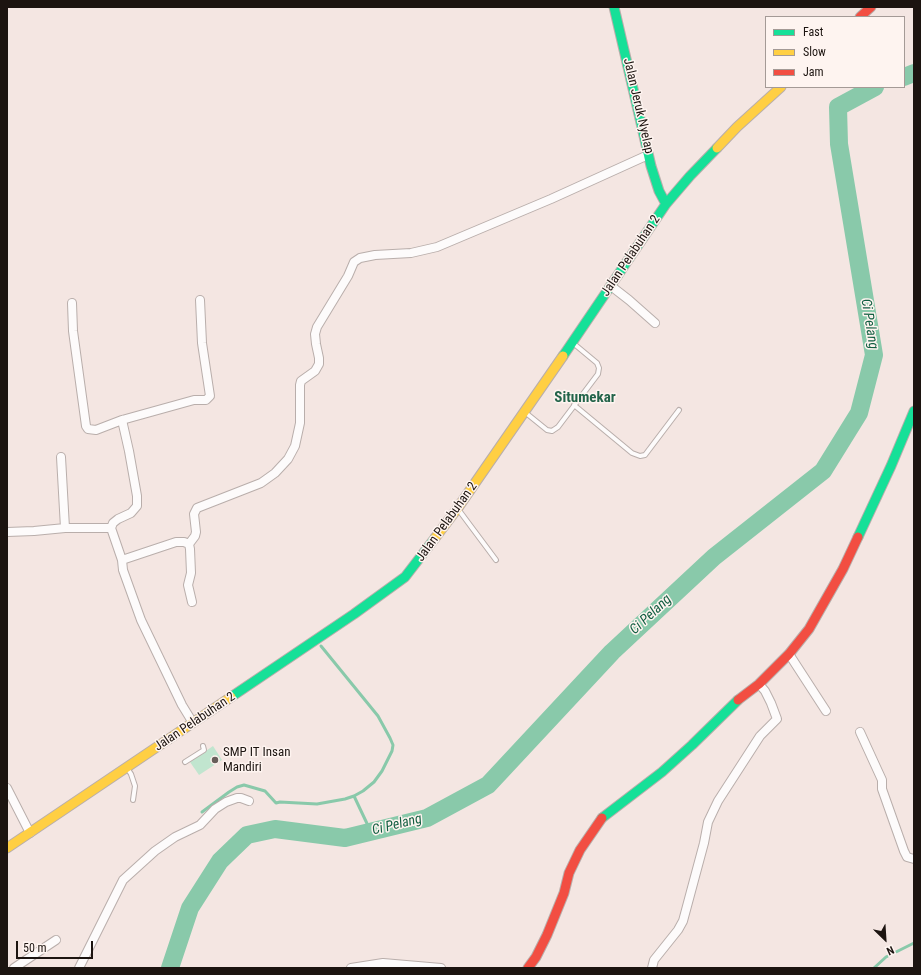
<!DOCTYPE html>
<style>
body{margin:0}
#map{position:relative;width:921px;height:975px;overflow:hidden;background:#f4e6e2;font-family:"Roboto Condensed",sans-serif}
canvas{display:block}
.frame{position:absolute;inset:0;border:8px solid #1c1410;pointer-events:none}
.legend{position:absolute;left:765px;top:16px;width:140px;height:72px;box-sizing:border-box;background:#fef4f0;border:1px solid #a49a96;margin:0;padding:5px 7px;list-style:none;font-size:12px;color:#1c1410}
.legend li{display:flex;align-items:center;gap:8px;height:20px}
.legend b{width:20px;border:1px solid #a49a96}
.north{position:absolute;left:865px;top:919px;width:40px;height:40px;-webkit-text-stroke:3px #fef4f0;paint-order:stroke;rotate:155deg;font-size:11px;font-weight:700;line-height:16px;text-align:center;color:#1c1410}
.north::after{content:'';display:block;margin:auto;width:14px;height:18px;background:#1c1410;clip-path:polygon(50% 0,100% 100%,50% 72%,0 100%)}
.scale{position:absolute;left:16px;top:941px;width:77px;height:18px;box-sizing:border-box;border:2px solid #1c1410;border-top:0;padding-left:5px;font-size:12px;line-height:14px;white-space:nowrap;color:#1c1410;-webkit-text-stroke:3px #fef4f0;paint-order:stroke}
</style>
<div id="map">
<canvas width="921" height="975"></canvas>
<div class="frame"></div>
<ul class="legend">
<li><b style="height:5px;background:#16e098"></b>Fast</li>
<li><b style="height:5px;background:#ffcf43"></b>Slow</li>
<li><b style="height:5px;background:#f24e42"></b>Jam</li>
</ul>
<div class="north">N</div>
<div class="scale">50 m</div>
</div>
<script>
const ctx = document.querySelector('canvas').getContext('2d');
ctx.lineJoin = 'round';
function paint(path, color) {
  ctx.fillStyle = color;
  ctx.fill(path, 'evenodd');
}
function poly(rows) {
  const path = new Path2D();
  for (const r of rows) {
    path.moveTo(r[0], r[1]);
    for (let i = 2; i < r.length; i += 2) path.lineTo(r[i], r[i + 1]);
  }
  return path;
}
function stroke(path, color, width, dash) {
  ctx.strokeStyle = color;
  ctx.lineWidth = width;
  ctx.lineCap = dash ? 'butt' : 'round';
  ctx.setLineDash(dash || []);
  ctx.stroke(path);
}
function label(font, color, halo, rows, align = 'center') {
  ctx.font = font + ' "Roboto Condensed",sans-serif';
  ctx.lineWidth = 3;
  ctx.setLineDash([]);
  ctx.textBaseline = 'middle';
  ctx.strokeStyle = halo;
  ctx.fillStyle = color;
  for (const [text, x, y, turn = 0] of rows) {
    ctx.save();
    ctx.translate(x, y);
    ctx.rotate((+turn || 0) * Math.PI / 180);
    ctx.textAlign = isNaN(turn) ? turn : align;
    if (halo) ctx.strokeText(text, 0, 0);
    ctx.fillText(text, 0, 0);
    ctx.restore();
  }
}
paint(poly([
 [213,746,222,760,199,775,190,762]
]), '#c1e5cf');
stroke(poly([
 [354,796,371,832],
 [202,812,229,792,237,787,244,785,265,791,276,803,280,802,317,804,345,799,354,796,363,791,374,782,382,771,392,751,393,745,390,738,378,716,321,646],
 [874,968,886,957,914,943]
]), '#89c9aa', 3);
stroke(poly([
 [904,77,914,73],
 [170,968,190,908,220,861,247,835,275,829,345,838,427,818,488,785,612,652,714,557,823,471,859,413,874,355,839,144,838,107,875,87]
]), '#89c9aa', 18);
const lane = poly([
 [574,405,632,453,640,456,645,455,679,410],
 [526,413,547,430,552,431,558,427,598,374,599,368,597,363,573,343],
 [458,509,496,560],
 [185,762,204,750,203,746],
 [127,768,131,774,135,786,133,800]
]);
const street = poly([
 [611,286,629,300,655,323],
 [72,303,73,331,86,426,88,429,96,430,122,420],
 [61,457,65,528],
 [7,532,34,531,65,528,111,528],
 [189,544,195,536,196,532,194,514,197,508,261,483,275,473,288,459,295,446,300,423,300,385,301,381,315,371,319,364,319,358,316,344,315,334,317,327,348,276,354,262,360,258,375,255,411,253,437,247,551,199,648,155],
 [122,560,176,542,184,542,189,544,190,549,191,573,188,585,192,602],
 [789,654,826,711],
 [193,723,182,705,141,620,123,570,122,560,111,528,113,523,118,519,131,513,137,506,137,496,129,451,122,420,194,400,206,400,210,396,202,343,200,300],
 [860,732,882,780,882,789,904,851,907,857,914,859],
 [7,788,30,833],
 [14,968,56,940],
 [79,968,123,880,155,851,175,837,200,825,215,809,226,802,237,798,241,798,249,801],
 [351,968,383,963,441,968],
 [652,968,654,960,678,930,683,921,704,843,708,822,718,801,760,736,777,719,771,703,765,691,759,684]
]);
const fast = poly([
 [614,7,651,166,659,191,666,204],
 [563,356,666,204,690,176,717,148],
 [858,537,891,466,914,411],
 [231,697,354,614,405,577,435,538],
 [602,818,662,772,692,745,738,700]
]);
const slow = poly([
 [717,148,737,127,781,87],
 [435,538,457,509,563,356],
 [7,848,231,697]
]);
const jam = poly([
 [860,17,871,7],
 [738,700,759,684,789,654,809,629,843,569,858,537],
 [528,968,536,957,547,935,564,893,569,873,580,850,602,818]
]);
stroke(lane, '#b9aeab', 6);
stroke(street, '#b9aeab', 10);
stroke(fast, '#b9aeab', 11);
stroke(slow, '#b9aeab', 11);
stroke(jam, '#b9aeab', 11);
stroke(lane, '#fdfbfb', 4);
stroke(street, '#fdfbfb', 8);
stroke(fast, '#16e098', 9);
stroke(slow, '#ffcf43', 9);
stroke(jam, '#f24e42', 9);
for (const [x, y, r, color] of [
 [215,760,4,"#685e5a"]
]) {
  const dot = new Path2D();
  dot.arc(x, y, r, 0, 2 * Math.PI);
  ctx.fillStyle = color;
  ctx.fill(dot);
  stroke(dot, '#fef4f0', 1.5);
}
label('13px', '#1c1410', '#fef4f0', [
 ["Jalan Jeruk Nyelap",638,106,77],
 ["Jalan Pelabuhan 2",631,256,-56],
 ["Jalan Pelabuhan 2",447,522,-54],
 ["Jalan Pelabuhan 2",195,722,-34]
]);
label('13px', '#1c1410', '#fef4f0', [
 ["SMP IT Insan",223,753],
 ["Mandiri",223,768]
], 'left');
label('italic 14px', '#115e41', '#fef4f0', [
 ["Ci Pelang",869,324,81],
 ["Ci Pelang",651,615,-43],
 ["Ci Pelang",397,825,-14]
]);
label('bold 15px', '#23644a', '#fef4f0', [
 ["Situmekar",585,398]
]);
</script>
